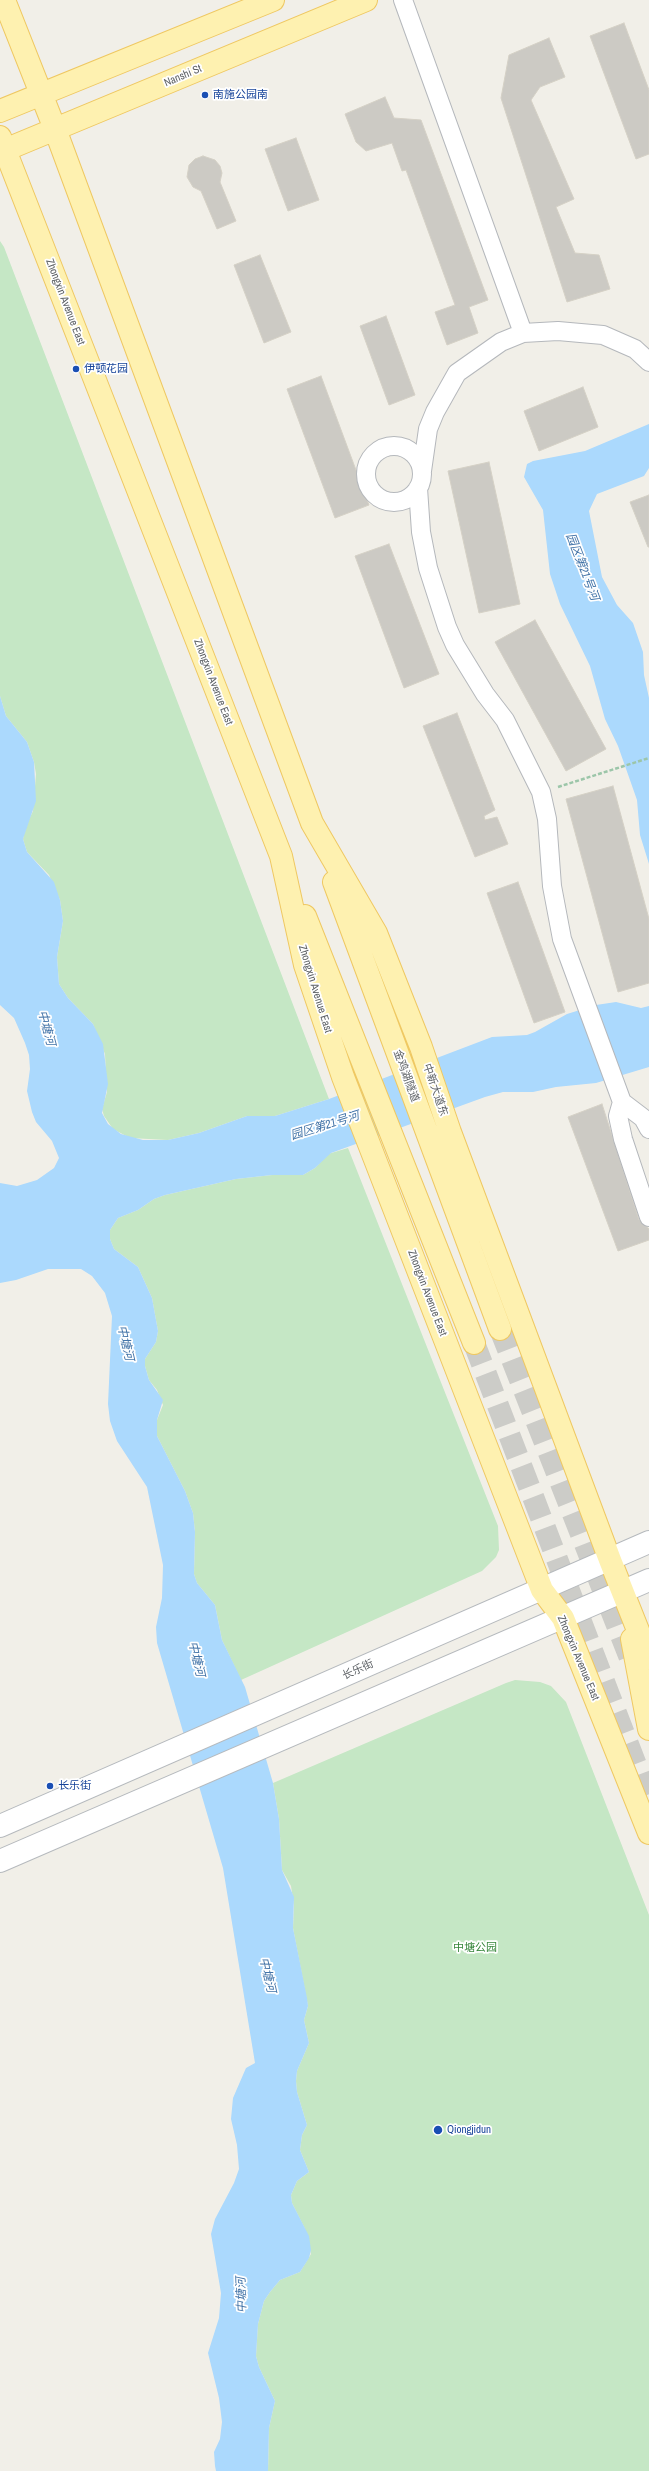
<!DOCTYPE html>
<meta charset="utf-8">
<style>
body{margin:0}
canvas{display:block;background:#f1efe8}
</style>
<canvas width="649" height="2471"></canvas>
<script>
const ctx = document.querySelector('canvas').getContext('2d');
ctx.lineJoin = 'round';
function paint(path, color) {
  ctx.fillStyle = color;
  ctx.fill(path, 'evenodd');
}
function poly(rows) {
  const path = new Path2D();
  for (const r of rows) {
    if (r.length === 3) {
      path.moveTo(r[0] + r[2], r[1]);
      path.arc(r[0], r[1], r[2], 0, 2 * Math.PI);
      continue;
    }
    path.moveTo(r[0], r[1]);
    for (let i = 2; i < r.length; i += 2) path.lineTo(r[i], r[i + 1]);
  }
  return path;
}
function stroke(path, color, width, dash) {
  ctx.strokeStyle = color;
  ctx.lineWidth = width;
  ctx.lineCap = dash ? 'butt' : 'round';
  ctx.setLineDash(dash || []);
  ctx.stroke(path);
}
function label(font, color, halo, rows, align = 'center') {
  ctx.font = font + ' "Archivo Narrow","Noto Sans SC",sans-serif';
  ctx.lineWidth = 3.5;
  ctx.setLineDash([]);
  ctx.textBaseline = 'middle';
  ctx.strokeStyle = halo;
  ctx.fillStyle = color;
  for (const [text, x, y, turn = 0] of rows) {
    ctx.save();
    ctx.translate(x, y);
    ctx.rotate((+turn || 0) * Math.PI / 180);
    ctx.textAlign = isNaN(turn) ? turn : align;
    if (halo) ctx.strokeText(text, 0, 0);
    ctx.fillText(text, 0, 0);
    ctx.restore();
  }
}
paint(poly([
 [0,241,4,247,329,1099,275,1116,247,1116,199,1133,168,1140,130,1138,113,1129,104,1116,102,1109,107,1092,105,1054,93,1024,68,998,59,984,57,957,63,921,60,900,49,875,27,852,23,839,26,826,33,811,36,774,34,762,27,742,6,716,0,696],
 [348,1148,498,1526,499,1550,496,1557,482,1571,241,1680,222,1640,215,1605,197,1583,194,1574,195,1532,193,1513,185,1491,157,1436,157,1420,163,1405,157,1390,149,1380,145,1366,145,1359,156,1342,158,1331,152,1298,138,1267,114,1249,110,1239,110,1230,118,1218,138,1210,154,1199,165,1195,236,1179,272,1175,303,1175,315,1168,328,1154],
 [515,1680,540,1682,551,1686,566,1702,649,1915,649,2471,268,2471,269,2428,275,2401,259,2367,256,2356,258,2324,264,2301,270,2292,280,2280,300,2272,311,2254,305,2229,292,2203,291,2195,297,2181,309,2172,300,2150,302,2135,307,2125,297,2092,296,2081,297,2071,309,2043,304,2020,308,2006,293,1928,294,1905,291,1886,282,1870,279,1819,273,1783,506,1683]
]), '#c5e7c5');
paint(poly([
 [649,424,649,468,644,476,597,494,589,511,602,577,617,605,633,623,643,652,644,675,649,698,649,864,640,835,637,800,618,746,605,719,590,666,560,604,550,574,543,510,524,477,527,464,533,461,585,451],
 [0,696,6,716,27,742,34,762,36,801,23,839,27,852,54,882,60,900,63,921,57,957,59,984,68,998,93,1024,103,1044,108,1084,102,1113,108,1124,121,1134,143,1140,168,1140,199,1133,247,1116,275,1116,329,1099,492,1037,527,1035,535,1032,567,1014,596,1005,616,1002,641,1008,649,1006,649,1067,596,1083,556,1087,533,1092,503,1092,485,1097,331,1153,315,1168,303,1175,272,1175,236,1179,165,1195,154,1199,138,1210,118,1218,110,1230,110,1239,114,1249,138,1267,152,1298,158,1331,156,1342,145,1359,145,1366,149,1380,163,1400,157,1420,157,1436,185,1491,193,1513,195,1532,194,1574,197,1583,215,1605,222,1640,245,1687,273,1783,279,1819,282,1870,294,1897,293,1928,307,1998,308,2006,304,2020,309,2043,297,2071,296,2081,297,2092,307,2125,302,2135,300,2150,309,2172,297,2181,291,2195,292,2203,309,2236,311,2250,309,2258,300,2272,280,2280,270,2292,264,2301,258,2324,256,2356,259,2367,275,2401,269,2428,268,2471,216,2471,215,2466,214,2452,220,2439,222,2422,219,2398,208,2353,219,2318,221,2293,211,2234,215,2219,234,2183,239,2169,237,2145,231,2119,233,2098,246,2068,255,2063,223,1868,157,1643,156,1627,162,1598,163,1565,147,1487,117,1441,110,1421,108,1404,112,1316,105,1293,92,1276,81,1269,48,1269,16,1280,0,1283,0,1183,17,1186,37,1180,54,1168,59,1158,52,1141,36,1122,32,1112,27,1091,30,1069,29,1055,25,1043,14,1018,0,1005]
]), '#abd9fd');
const building = poly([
 [624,23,649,90,649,154,636,159,590,36,624,23],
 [549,38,565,77,540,87,531,100,574,199,556,207,575,253,599,255,610,289,567,302,501,98,509,55,549,38],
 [385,97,394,118,421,120,488,300,469,307,478,333,447,345,435,312,455,305,406,170,402,171,392,143,366,151,356,142,345,114,385,97],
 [296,138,319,200,288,211,265,149,296,138],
 [203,156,215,160,220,166,222,173,220,182,236,221,217,229,201,191,193,187,187,177,189,165,195,159,203,156],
 [260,255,291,332,264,343,234,265,260,255],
 [386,316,415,395,389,405,360,326,386,316],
 [321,376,369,505,335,518,287,389,321,376],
 [583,387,598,427,539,451,524,411,583,387],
 [489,462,520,604,479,613,448,471,489,462],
 [649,495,649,547,648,547,630,502,649,495],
 [389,544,439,674,404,688,355,556,389,544],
 [535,620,606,749,566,771,495,642,535,620],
 [457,713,495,810,484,816,485,820,497,817,508,844,475,857,423,726,457,713],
 [613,786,649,919,649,983,618,992,566,799,613,786],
 [518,882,565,1012,534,1023,487,893,518,882],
 [602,1104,639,1220,649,1229,649,1240,618,1251,568,1117,602,1104]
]);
paint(building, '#cccac4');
stroke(building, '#d5d1c6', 1);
stroke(poly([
 [500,1329,632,1663],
 [474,1343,649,1799]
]), '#ccccc8', 22, [22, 11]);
const minor = poly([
 [403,0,523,333,558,331,603,335,635,349,649,362],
 [394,474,28],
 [422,471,428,429,435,412,457,373,501,342,523,333],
 [418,488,421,532,428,568,447,627,455,645,485,694,505,720,541,792,547,819,552,886,562,939,622,1102],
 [649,1129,643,1118,622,1102,618,1116,623,1139,649,1217]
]);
const secondary = poly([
 [0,1826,649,1542],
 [0,1861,649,1580]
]);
const primary = poly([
 [4,0,55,129,312,823,376,933,421,1047,450,1132,610,1560,649,1658],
 [0,111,273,0],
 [0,137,281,856,305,965,343,1077,542,1590,563,1618,649,1833],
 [0,152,366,0],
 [334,882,500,1329],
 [305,916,474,1343],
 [632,1639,649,1729]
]);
stroke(minor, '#b5b8bc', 20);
stroke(secondary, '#b6babe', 24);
stroke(primary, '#efc862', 24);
stroke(poly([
 [558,787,649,758]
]), '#9cc6a9', 2.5, [4, 2]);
stroke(minor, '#fff', 18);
stroke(secondary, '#fff', 22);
stroke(primary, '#fef1b0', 22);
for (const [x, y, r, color] of [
 [205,95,4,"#1a4fb4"],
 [76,369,4,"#1a4fb4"],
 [50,1786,4,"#1a4fb4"],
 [438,2130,5,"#1a4fb4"]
]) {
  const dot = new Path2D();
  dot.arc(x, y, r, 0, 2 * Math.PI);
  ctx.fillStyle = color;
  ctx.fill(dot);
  stroke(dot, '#fff', 1.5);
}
label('11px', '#5f6367', '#fff', [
 ["Nanshi St",183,76,-23],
 ["Zhongxin Avenue East",65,302,69],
 ["Zhongxin Avenue East",213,682,69],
 ["Zhongxin Avenue East",315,989,73],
 ["金鸡湖隧道",406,1076,70],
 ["中新大道东",435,1090,71],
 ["Zhongxin Avenue East",427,1293,69],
 ["Zhongxin Avenue East",578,1658,67],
 ["长乐街",358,1670,-24]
]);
label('11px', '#164399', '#fff', [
 ["南施公园南",213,95],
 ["伊顿花园",84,369],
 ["长乐街",58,1786],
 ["Qiongjidun",447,2130]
], 'left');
label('11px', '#37863b', '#fff', [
 ["中塘公园",475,1948]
]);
label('italic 12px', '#4374a8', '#fff', [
 ["园区第21号河",582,567,69],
 ["中塘河",46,1028,75],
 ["园区第21号河",325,1126,-17],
 ["中塘河",125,1343,77],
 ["中塘河",196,1659,77],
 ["中塘河",267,1975,77],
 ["中塘河",242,2295,-92]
]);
</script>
